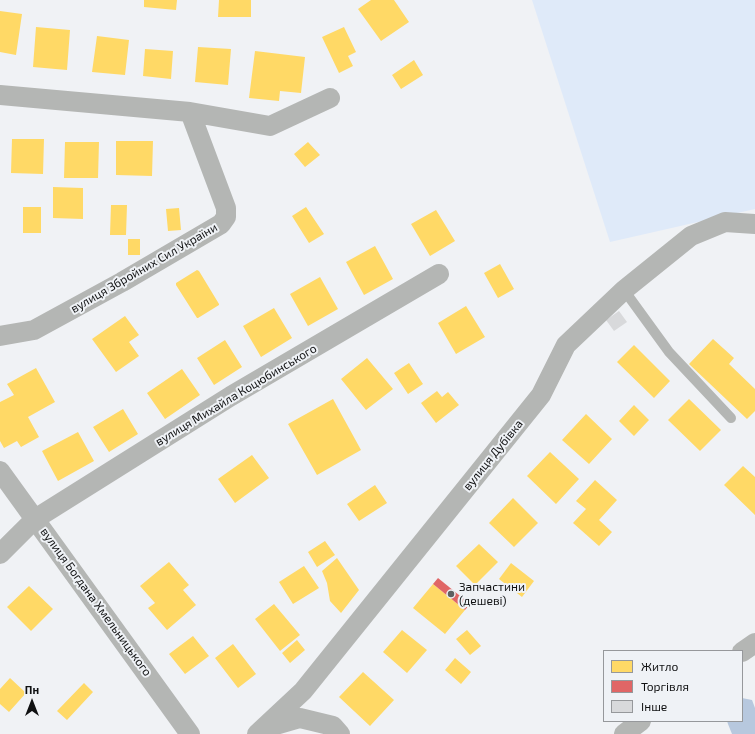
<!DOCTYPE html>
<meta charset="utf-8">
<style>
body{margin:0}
#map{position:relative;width:755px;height:734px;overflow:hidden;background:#f0f2f5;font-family:"Exo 2",sans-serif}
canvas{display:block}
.legend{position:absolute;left:603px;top:650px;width:140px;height:72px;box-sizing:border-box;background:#eff2f6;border:1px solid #96989b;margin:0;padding:5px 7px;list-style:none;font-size:12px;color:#101112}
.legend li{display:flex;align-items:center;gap:8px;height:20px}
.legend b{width:20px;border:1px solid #96989b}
.north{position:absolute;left:12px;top:682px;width:40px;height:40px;-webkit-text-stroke:3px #eff2f6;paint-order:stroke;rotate:0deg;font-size:11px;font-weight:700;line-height:16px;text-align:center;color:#101112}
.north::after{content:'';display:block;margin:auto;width:14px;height:18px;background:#101112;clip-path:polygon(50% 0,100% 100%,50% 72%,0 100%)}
</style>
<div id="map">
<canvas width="755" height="734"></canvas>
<ul class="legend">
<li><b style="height:11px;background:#ffd966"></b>Житло</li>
<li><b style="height:11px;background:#e06666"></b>Торгівля</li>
<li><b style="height:11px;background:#d8d9db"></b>Інше</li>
</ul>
<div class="north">Пн</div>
</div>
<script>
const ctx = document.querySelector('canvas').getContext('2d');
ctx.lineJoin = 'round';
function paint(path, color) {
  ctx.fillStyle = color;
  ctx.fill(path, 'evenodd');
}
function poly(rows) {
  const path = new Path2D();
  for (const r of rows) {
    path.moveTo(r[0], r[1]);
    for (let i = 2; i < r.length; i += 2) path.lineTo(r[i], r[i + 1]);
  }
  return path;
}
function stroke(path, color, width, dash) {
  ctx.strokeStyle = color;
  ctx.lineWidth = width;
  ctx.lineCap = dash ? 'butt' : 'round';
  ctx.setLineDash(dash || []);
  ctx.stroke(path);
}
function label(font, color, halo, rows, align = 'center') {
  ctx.font = font + ' "Exo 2",sans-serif';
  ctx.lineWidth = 4;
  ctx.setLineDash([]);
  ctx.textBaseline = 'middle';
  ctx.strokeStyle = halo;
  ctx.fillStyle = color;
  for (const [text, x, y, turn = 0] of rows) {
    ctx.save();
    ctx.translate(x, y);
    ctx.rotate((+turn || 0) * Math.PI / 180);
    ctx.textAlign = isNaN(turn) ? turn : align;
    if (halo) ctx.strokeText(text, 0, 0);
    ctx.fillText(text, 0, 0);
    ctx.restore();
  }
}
paint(poly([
 [532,0,755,0,755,209,610,242]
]), '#dfeaf9');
paint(poly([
 [742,698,752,700,755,708,755,734,732,734,728,724,727,721,742,721]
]), '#b7c8de');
paint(poly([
 [144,0,177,0,176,10,144,7],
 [219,0,251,0,251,17,218,17],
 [371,0,394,0,409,22,381,41,358,9],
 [0,11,22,14,16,55,0,52],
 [36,27,70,30,67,70,33,67],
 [344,27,356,52,348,56,353,66,339,73,322,37],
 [97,36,129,40,125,75,92,72],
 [198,47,231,49,228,85,195,82],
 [145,49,173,51,171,79,143,76],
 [255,51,305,57,301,93,280,91,279,101,249,98],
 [414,60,423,75,401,89,392,75],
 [12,139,44,139,43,174,11,173],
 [116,141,153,141,152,176,116,175],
 [65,142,99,142,98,178,64,178],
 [308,142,320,155,305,167,294,154],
 [53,187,83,188,83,219,53,218],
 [111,205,127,205,126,235,110,235],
 [23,207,41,207,41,233,23,233],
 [306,207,324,234,309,243,292,216],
 [179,208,181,230,168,231,166,209],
 [436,210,455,241,430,256,411,224],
 [128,239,140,239,140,255,128,255],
 [375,246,393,279,364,295,346,262],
 [500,264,514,289,498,298,484,273],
 [197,270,199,271,219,304,219,305,198,318,197,318,176,285,176,283],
 [320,277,338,309,308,326,290,294],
 [466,306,485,337,456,354,438,323],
 [274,308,292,338,261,357,243,326],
 [125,316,139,335,129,342,139,356,116,372,92,339],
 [713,339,734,358,729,364,755,389,755,411,747,419,689,364],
 [225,340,242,367,214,385,197,358],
 [634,345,670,381,654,398,617,362],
 [367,358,393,389,366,410,341,379],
 [409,363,423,384,408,394,394,373],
 [36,368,55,402,28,417,39,437,21,447,17,441,4,448,0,441,0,402,14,395,7,384],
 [182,369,200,395,165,419,147,393],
 [437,391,442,397,448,392,459,405,436,423,421,403],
 [333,399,361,450,317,475,288,424],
 [689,399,721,430,700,451,668,420],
 [634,405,649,420,634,436,619,421],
 [123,409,138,434,109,452,93,427],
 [586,414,612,439,589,464,562,440],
 [78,432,94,461,58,481,42,451],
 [550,452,579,479,556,504,527,476],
 [252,455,269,478,235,503,218,479],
 [743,466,755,477,755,515,724,485],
 [595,480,617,500,599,520,612,532,599,546,573,523,586,509,576,501],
 [375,485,387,503,359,521,347,504],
 [513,498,538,523,514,547,489,523],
 [325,541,335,555,317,567,308,552],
 [479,544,498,562,475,585,456,566],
 [337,558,359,590,341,613,330,601,327,583,322,571],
 [169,562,189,585,183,590,196,605,167,630,148,608,155,603,140,586],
 [511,563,534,581,522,597,499,579],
 [304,566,319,588,293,604,279,582],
 [433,584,465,610,445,634,413,608],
 [29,586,53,609,31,631,7,607],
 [274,604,300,635,280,651,255,619],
 [402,630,427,650,407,673,383,652],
 [467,630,481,646,470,655,456,639],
 [193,636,209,656,185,674,169,654],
 [297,640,305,650,290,663,282,653],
 [233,644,256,674,238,688,215,658],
 [455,658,471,672,461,684,445,670],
 [363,672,394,700,370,726,339,697],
 [10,678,26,693,9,712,0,704,0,689],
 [84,683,93,692,67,720,57,711]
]), '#ffd966');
paint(poly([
 [438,578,470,604,465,610,433,584]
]), '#e06666');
paint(poly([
 [619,311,627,322,614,331,606,320]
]), '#d8d9db');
stroke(poly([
 [624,290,669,352,731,418]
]), '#b4b6b4', 10);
stroke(poly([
 [0,95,190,112,270,126,330,98],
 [0,336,34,330,122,282,221,224,226,217,226,208,190,112],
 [0,471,190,734],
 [0,554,35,519,231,396,439,274],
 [742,652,755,643],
 [265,728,300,718,333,726,340,734],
 [257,734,303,691,541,395,566,345,624,290,691,236,725,222,755,224],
 [624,734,641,721]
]), '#b4b6b4', 20);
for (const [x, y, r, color] of [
 [451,594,4,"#5e6061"]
]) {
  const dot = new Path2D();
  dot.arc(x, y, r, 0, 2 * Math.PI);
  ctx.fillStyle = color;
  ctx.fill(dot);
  stroke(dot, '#eff2f6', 1.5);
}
label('12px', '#101112', '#eff2f6', [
 ["вулиця Збройних Сил України",144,268,-30],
 ["вулиця Михайла Коцюбинського",236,395,-31],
 ["вулиця Дубівка",493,455,-51],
 ["вулиця Богдана Хмельницького",96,602,54]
]);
label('12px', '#101112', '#eff2f6', [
 ["Запчастини",459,587],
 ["(дешеві)",459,601]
], 'left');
</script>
